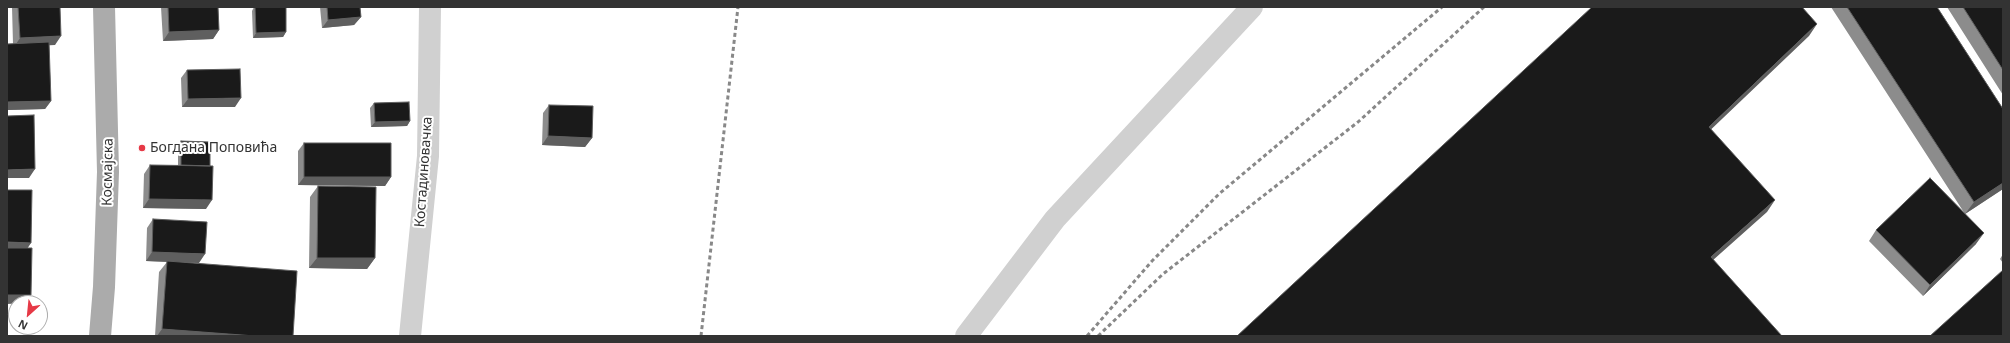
<!DOCTYPE html>
<meta charset="utf-8">
<style>
body{margin:0}
#map{position:relative;width:2010px;height:343px;overflow:hidden;background:#fff;font-family:"Noto Sans",sans-serif}
canvas{display:block}
.frame{position:absolute;inset:0;border:8px solid #333;pointer-events:none}
.north{position:absolute;left:8px;top:295px;width:40px;height:40px;box-sizing:border-box;background:#fff;border:1px solid #adadad;border-radius:50%;rotate:207deg;font-size:11px;font-weight:700;line-height:16px;text-align:center;color:#333}
.north::after{content:'';display:block;margin:auto;width:14px;height:18px;background:#e63946;clip-path:polygon(50% 0,100% 100%,50% 72%,0 100%)}
</style>
<div id="map">
<canvas width="2010" height="343"></canvas>
<div class="frame"></div>
<div class="north">N</div>
</div>
<script>
const ctx = document.querySelector('canvas').getContext('2d');
ctx.lineJoin = 'round';
function poly(rows) {
  const path = new Path2D();
  for (const r of rows) {
    path.moveTo(r[0], r[1]);
    for (let i = 2; i < r.length; i += 2) path.lineTo(r[i], r[i + 1]);
  }
  return path;
}
function stroke(path, color, width, dash) {
  ctx.strokeStyle = color;
  ctx.lineWidth = width;
  ctx.lineCap = dash ? 'butt' : 'round';
  ctx.setLineDash(dash || []);
  ctx.stroke(path);
}
function paint(path, color) {
  ctx.fillStyle = color;
  ctx.fill(path, 'evenodd');
}
function label(font, color, halo, rows, align = 'center') {
  ctx.font = font + ' "Noto Sans",sans-serif';
  ctx.lineWidth = 4;
  ctx.setLineDash([]);
  ctx.textBaseline = 'middle';
  ctx.strokeStyle = halo;
  ctx.fillStyle = color;
  for (const [text, x, y, turn = 0] of rows) {
    ctx.save();
    ctx.translate(x, y);
    ctx.rotate((+turn || 0) * Math.PI / 180);
    ctx.textAlign = isNaN(turn) ? turn : align;
    if (halo) ctx.strokeText(text, 0, 0);
    ctx.fillText(text, 0, 0);
    ctx.restore();
  }
}
stroke(poly([
 [410,336,428,156,430,7],
 [966,336,1055,219,1252,7]
]), '#d0d0d0', 22);
stroke(poly([
 [100,336,104,287,108,172,104,7]
]), '#ababab', 22);
stroke(poly([
 [701,336,738,7],
 [1087,336,1152,261,1219,194,1442,7],
 [1098,336,1163,274,1358,122,1484,7]
]), '#888', 3, [4, 3]);
paint(poly([
 [12,7,60,7,55,45,49,45,51,101,45,109,7,110,7,44,13,44],
 [161,7,218,7,219,30,213,39,163,41],
 [254,7,286,7,286,32,283,37,253,38,252,11],
 [320,7,360,7,361,17,354,25,322,28],
 [1831,7,1937,7,2003,109,2003,189,1965,214],
 [1947,7,2003,7,2003,95],
 [187,70,235,107,182,107,181,78],
 [374,103,410,121,407,126,371,127,370,108],
 [549,105,592,138,585,147,542,145,543,113],
 [181,141,206,209,143,208,144,174,150,165,178,165,178,146],
 [304,143,391,177,385,186,298,185,298,151],
 [318,186,375,258,367,269,309,268,310,197],
 [153,219,199,263,184,262,293,336,155,336,159,272,167,262,146,261,147,228],
 [1876,230,1976,244,1923,296,1869,241],
 [2003,254,2003,263,2000,259]
]), '#8c8c8c');
paint(poly([
 [361,17,354,25,322,28,328,20],
 [1817,24,1809,36,1701,139,1709,127],
 [219,30,213,39,163,41,169,32],
 [286,32,283,37,253,38,256,33],
 [61,36,55,45,14,47,20,38],
 [241,98,235,107,182,107,188,99],
 [51,101,45,109,7,110,7,102],
 [410,121,407,126,371,127,375,122],
 [548,136,592,138,585,147,542,145],
 [35,169,29,178,7,178,7,170],
 [304,177,391,177,385,186,298,185],
 [2003,183,2003,189,1965,214,1974,202],
 [149,199,212,200,206,209,143,208],
 [1775,200,1767,212,1703,269,1711,257],
 [1984,233,1976,244,1923,296,1930,285],
 [7,242,31,243,25,252,7,251],
 [152,252,205,254,199,263,146,261],
 [317,258,375,258,367,269,309,268],
 [7,295,31,295,26,303,7,304],
 [162,329,255,336,157,336]
]), '#5f5f5f');
const building = poly([
 [18,7,60,7,61,36,20,38,18,7],
 [168,7,218,7,219,30,169,32,168,7],
 [255,7,286,7,286,32,256,33,255,7],
 [327,7,360,7,361,17,328,20,327,7],
 [1592,7,1802,7,1817,24,1709,127,1775,200,1711,257,1782,336,1237,336,1592,7],
 [1847,7,1937,7,2003,109,2003,183,1974,202,1847,7],
 [1963,7,2003,7,2003,70,1963,7],
 [49,42,51,101,7,102,7,44,49,42],
 [240,69,241,98,188,99,187,70,240,69],
 [409,102,410,121,375,122,374,103,409,102],
 [549,105,593,106,592,138,548,136,549,105],
 [34,115,35,169,7,170,7,116,34,115],
 [181,141,210,142,210,166,181,165,181,141],
 [304,143,391,143,391,177,304,177,304,143],
 [150,165,213,166,212,200,149,199,150,165],
 [1930,178,1984,233,1930,285,1876,230,1930,178],
 [318,186,376,187,375,258,317,258,318,186],
 [7,190,32,190,31,243,7,242,7,190],
 [153,219,207,222,205,254,152,252,153,219],
 [7,248,32,248,31,295,7,295,7,248],
 [167,261,297,271,293,336,255,336,162,329,167,261],
 [2003,270,2003,336,1930,336,2003,270]
]);
paint(building, '#1a1a1a');
stroke(building, '#5f5f5f', 1);
for (const [x, y, r, color] of [
 [142,148,4,"#e63946"]
]) {
  const dot = new Path2D();
  dot.arc(x, y, r, 0, 2 * Math.PI);
  ctx.fillStyle = color;
  ctx.fill(dot);
  stroke(dot, '#fff', 1.5);
}
label('14px', '#333', '#fff', [
 ["Богдана Поповића",150,148]
], 'left');
label('14px', '#333', '#fff', [
 ["Космајска",108,172,-89],
 ["Костадиновачка",424,172,-86]
]);
</script>
